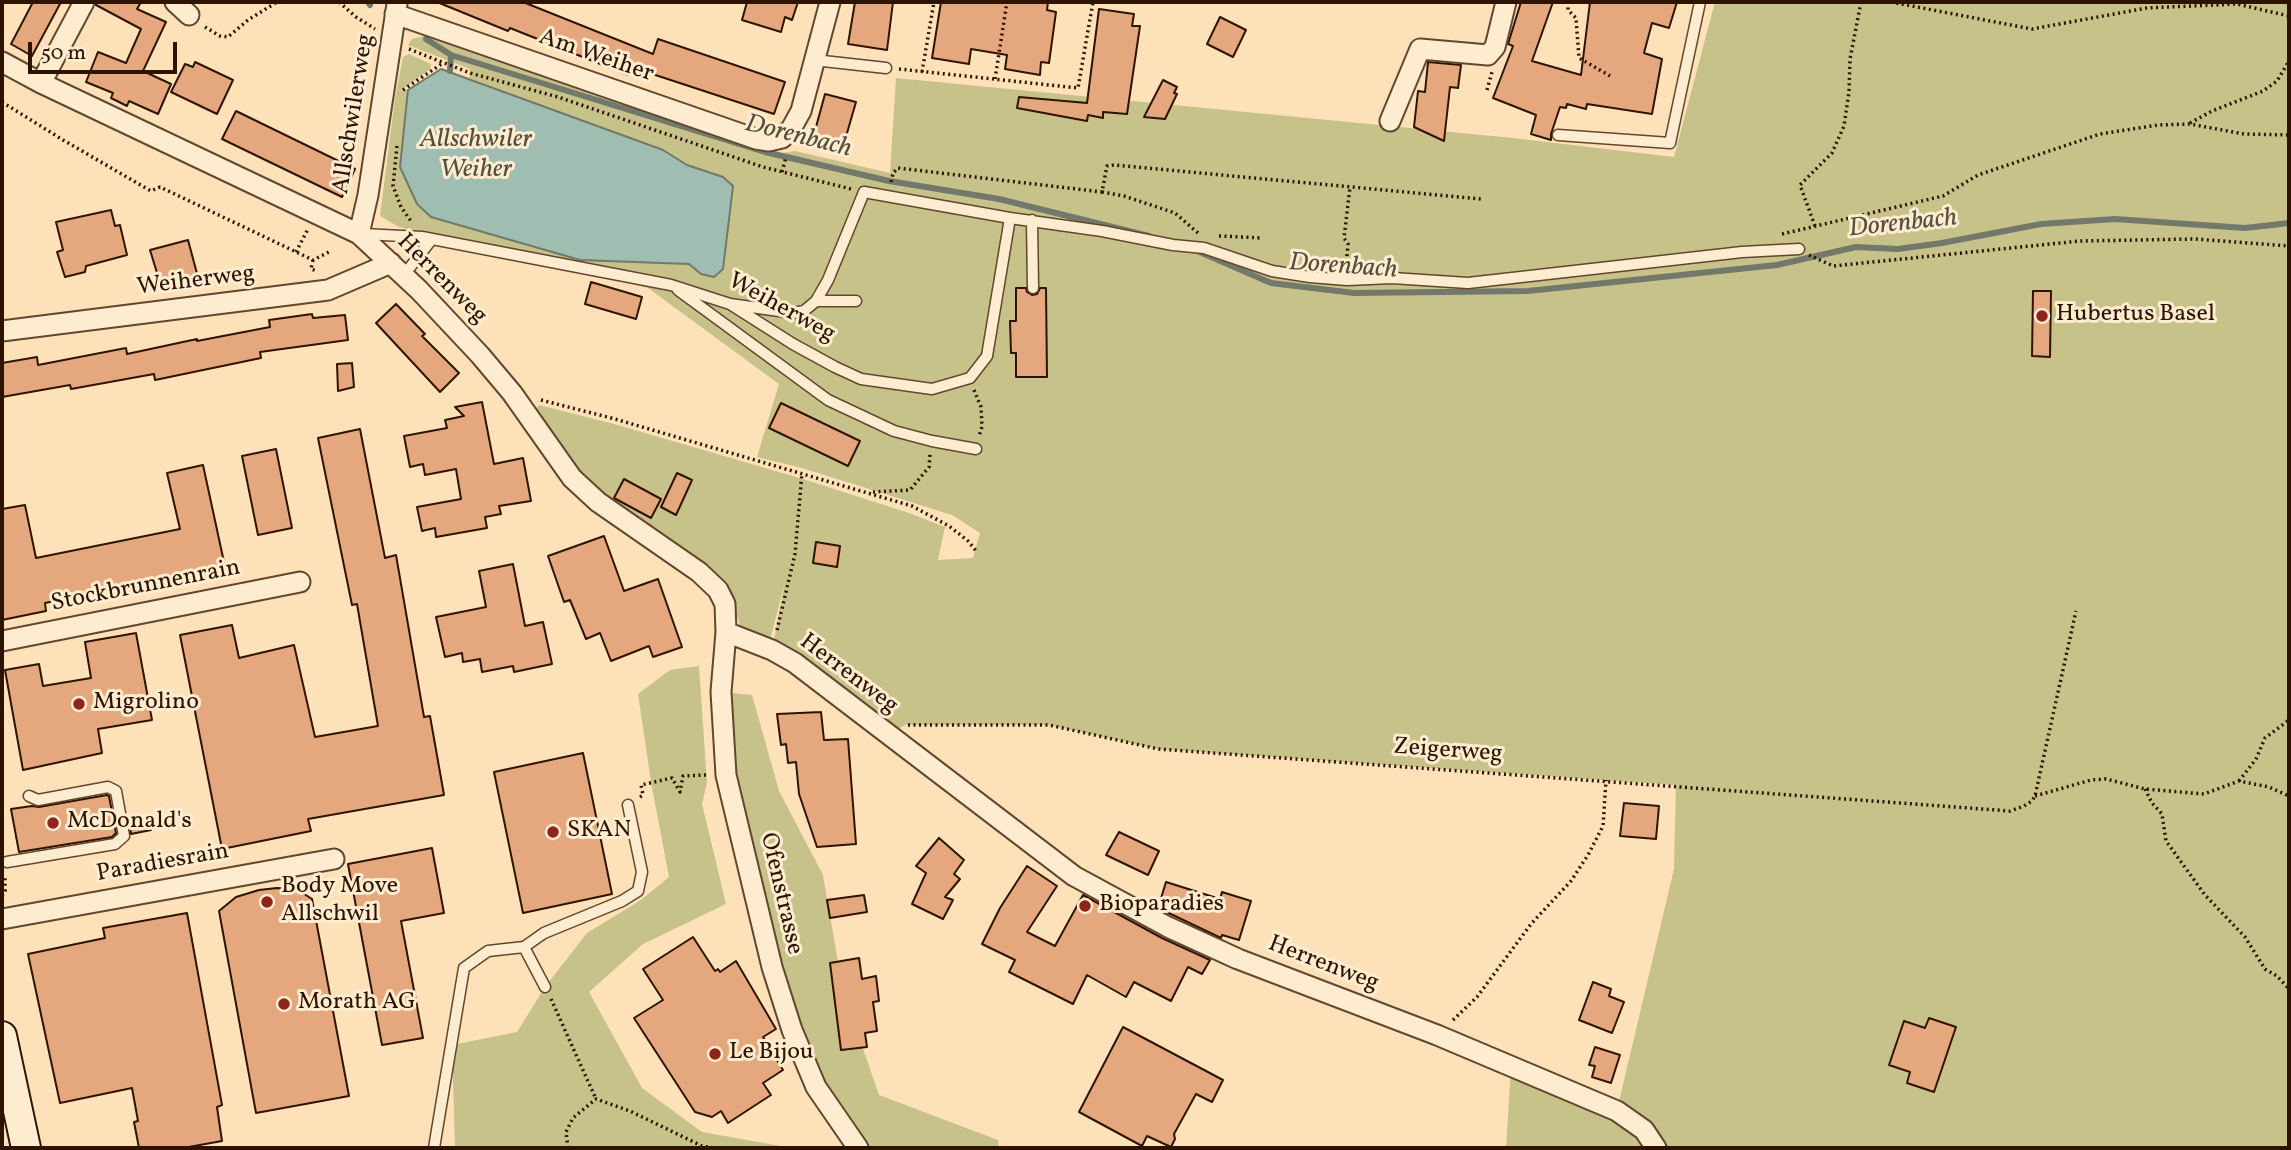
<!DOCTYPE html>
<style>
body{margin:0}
#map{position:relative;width:2291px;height:1150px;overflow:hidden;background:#fde1b8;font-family:Vollkorn,serif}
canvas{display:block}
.frame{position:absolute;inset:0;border:4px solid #2e1400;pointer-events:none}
.scale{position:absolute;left:28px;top:42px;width:149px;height:32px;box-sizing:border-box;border:4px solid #2e1400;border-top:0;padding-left:9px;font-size:21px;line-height:24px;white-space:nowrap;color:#2e1400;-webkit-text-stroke:5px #feecd1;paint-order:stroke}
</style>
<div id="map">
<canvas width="2291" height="1150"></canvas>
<div class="frame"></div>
<div class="scale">50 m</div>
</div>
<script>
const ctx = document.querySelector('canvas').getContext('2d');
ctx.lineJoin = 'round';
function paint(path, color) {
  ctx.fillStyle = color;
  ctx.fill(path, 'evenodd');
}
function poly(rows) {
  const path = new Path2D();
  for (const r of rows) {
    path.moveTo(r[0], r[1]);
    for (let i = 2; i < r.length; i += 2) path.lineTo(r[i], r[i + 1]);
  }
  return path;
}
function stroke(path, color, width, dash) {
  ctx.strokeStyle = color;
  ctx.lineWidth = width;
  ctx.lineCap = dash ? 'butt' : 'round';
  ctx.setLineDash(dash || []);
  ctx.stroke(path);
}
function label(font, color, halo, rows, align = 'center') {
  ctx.font = font + ' Vollkorn,serif';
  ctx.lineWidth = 6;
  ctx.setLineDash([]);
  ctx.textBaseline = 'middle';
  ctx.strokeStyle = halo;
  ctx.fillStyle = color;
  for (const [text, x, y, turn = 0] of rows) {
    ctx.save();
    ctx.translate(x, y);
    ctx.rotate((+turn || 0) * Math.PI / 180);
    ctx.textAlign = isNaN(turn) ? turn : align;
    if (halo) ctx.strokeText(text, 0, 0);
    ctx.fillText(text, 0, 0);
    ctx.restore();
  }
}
paint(poly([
 [1715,2,2289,2,2289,1148,1506,1148,1511,1068,1617,1110,1674,869,1676,785,1158,749,1049,725,905,725,888,735,772,650,785,582,769,644,740,626,731,597,607,501,579,472,535,410,539,405,614,424,803,479,909,513,945,527,938,560,973,558,980,533,952,515,802,468,757,457,779,384,648,288,590,272,399,227,380,216,395,98,403,57,409,54,431,64,430,69,403,89,408,90,400,167,580,260,689,264,701,274,723,177,687,165,663,150,469,78,470,69,408,45,412,39,424,36,428,31,567,83,780,153,795,151,890,173,896,78,1513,138,1674,157],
 [1016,288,1046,288,1047,376,1016,377,1016,353,1011,353,1010,322,1016,321],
 [699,666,707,783,702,804,726,904,643,944,589,992,642,1088,702,1132,792,1148,455,1148,452,1045,517,1032,545,987,587,933,641,900,669,877,651,782,638,694,670,670],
 [721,692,752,695,779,791,823,875,843,991,879,1095,998,1140,999,1148,858,1148,816,1087,755,894]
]), '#c7c18a');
const water = poly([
 [441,69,663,150,687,165,723,177,733,186,723,269,714,277,701,274,689,264,580,260,431,217,417,204,400,167,408,90,441,69]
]);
paint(water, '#9fbdb1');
stroke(water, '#72796a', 2);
stroke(poly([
 [368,2,370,5],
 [426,39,451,55,765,152,889,181,999,199,1149,236],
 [450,71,451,55],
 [1195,250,1271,283,1354,293,1528,291,1777,265,1856,247,1898,249,1942,243,2041,224,2115,219,2245,228,2289,223]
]), '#72796a', 6);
const building = poly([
 [33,2,61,2,32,56,11,44,33,2],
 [96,2,141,2,137,9,166,22,143,71,171,84,158,114,129,101,127,106,111,98,113,93,86,82,98,52,126,63,141,29,96,5,96,2],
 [437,2,523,2,653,54,658,39,785,82,774,114,631,67,628,75,510,28,508,31,437,2],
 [747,2,798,2,792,20,785,17,781,32,742,20,747,2],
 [855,2,893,2,887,50,848,44,855,2],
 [941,2,1048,2,1047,10,1056,12,1049,63,1041,62,1040,75,1005,69,1007,55,971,49,969,64,932,58,941,2],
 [1521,2,1553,2,1532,61,1581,75,1590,2,1677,2,1669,28,1652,23,1644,53,1662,59,1652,114,1587,104,1586,109,1567,104,1566,108,1560,107,1551,134,1551,140,1531,134,1536,115,1493,98,1513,46,1508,44,1521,2],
 [1099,9,1134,14,1132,26,1140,26,1127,114,1103,112,1103,118,1088,115,1087,121,1017,108,1019,97,1087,103,1099,9],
 [1220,17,1246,30,1233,57,1207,44,1220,17],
 [195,62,233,80,217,114,171,92,185,64,193,67,195,62],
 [1428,62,1461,65,1458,88,1450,87,1444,141,1414,127,1418,91,1425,92,1428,62],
 [1163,80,1177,87,1174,93,1177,94,1165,119,1144,117,1163,80],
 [825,94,856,102,843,147,813,138,825,94],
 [236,111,355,169,342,197,222,139,236,111],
 [111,210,115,226,120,225,127,255,86,266,85,272,65,277,57,252,63,250,56,222,111,210],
 [188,240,199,281,170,288,169,284,161,286,150,250,188,240],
 [591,282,642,297,636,319,585,304,591,282],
 [1016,288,1026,288,1027,292,1032,295,1037,294,1040,288,1046,288,1047,377,1016,377,1016,353,1011,353,1010,321,1016,321,1016,288],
 [2033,291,2051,291,2050,357,2032,356,2033,291],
 [396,304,425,334,422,336,459,373,440,392,376,323,396,304],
 [312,314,313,318,345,315,348,340,260,352,261,358,155,380,154,374,71,389,70,385,2,397,2,363,37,357,38,365,126,348,127,354,197,339,197,341,270,327,269,320,312,314],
 [352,363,354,387,338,391,337,364,352,363],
 [482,402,494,464,523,458,531,501,499,506,501,514,485,517,487,528,436,537,435,528,422,531,417,507,461,499,456,469,425,475,423,464,410,467,404,436,447,428,445,420,464,416,455,407,482,402],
 [781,403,860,441,848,466,769,428,781,403],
 [360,429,385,558,396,555,424,717,430,716,444,795,308,819,311,831,222,849,180,635,232,625,239,658,294,645,315,737,378,726,357,604,352,605,318,438,360,429],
 [276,449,292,528,258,535,242,456,276,449],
 [203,465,227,576,192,583,190,574,45,603,46,611,2,620,2,509,25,505,36,558,180,529,167,473,203,465],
 [677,473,692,480,676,515,661,507,677,473],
 [624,479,661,499,651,518,614,498,624,479],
 [604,536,624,591,658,579,682,647,653,657,649,646,611,661,600,633,586,639,570,600,564,602,548,556,604,536],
 [816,542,840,546,837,567,813,563,816,542],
 [513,564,525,626,543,622,552,664,514,672,513,666,482,672,480,659,463,662,462,653,445,657,436,617,486,607,479,571,513,564],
 [136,633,152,720,98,729,102,753,23,770,5,670,39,664,43,686,91,678,85,642,136,633],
 [821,712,824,740,848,739,856,844,817,847,799,794,796,762,788,763,786,744,781,745,777,714,821,712],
 [583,753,612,894,523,913,494,772,583,753],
 [107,795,109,796,116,833,112,837,19,852,11,809,32,806,39,807,107,795],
 [1624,803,1659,806,1656,839,1620,836,1624,803],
 [129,823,151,830,131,834,129,823],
 [1119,832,1159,851,1148,875,1106,855,1119,832],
 [939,838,964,860,954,874,960,879,945,897,953,900,943,919,912,904,926,873,916,866,939,838],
 [432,848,444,913,401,921,423,1038,382,1045,348,864,432,848],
 [1027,866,1057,886,1027,932,1055,946,1083,895,1162,938,1210,960,1202,974,1188,967,1171,1001,1134,982,1126,997,1087,975,1073,1004,1009,972,1015,960,982,944,1000,908,1027,866],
 [1166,882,1220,899,1222,892,1251,901,1239,940,1222,935,1221,938,1158,908,1166,882],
 [277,888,298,890,312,899,349,1096,256,1113,219,911,236,897,259,890,277,888],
 [864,895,867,912,830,918,827,900,864,895],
 [187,913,222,1105,217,1107,222,1141,183,1148,139,1148,134,1122,138,1121,132,1088,60,1103,28,954,105,938,103,928,187,913],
 [693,937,715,971,718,969,720,972,736,961,776,1029,763,1037,783,1070,763,1083,771,1095,728,1123,721,1111,712,1117,695,1112,634,1018,663,1000,643,969,693,937],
 [859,958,862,979,876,976,879,1001,873,1002,877,1031,865,1033,867,1047,841,1050,830,963,859,958],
 [1593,982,1611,989,1609,996,1624,1002,1612,1033,1579,1020,1593,982],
 [1929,1018,1956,1027,1934,1092,1907,1083,1910,1072,1889,1065,1904,1021,1925,1028,1929,1018],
 [1123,1027,1223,1080,1212,1102,1196,1094,1174,1134,1175,1139,1171,1147,1147,1136,1142,1146,1079,1112,1123,1027],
 [1595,1047,1620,1055,1611,1083,1592,1077,1595,1066,1589,1065,1595,1047]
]);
paint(building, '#e4a77e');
stroke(building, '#2e1400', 2);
const lane = poly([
 [814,60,886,68],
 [1558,135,1670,143,1700,2],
 [1032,220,1033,288],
 [363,234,422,237,671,285,730,304,793,344,835,367,861,379,932,389,970,378,987,356,1010,218],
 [404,275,432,239],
 [678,290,828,400,894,431,932,441,976,449],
 [816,301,856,301],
 [730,304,793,313,804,311,816,301,828,280,864,192,1010,218,1102,231,1173,245,1204,248,1272,271,1310,277,1347,280,1392,278,1468,283,1742,252,1799,249],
 [7,862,115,844,124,836,116,791,108,787,38,800,29,796],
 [524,947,544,933,622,901,638,891,642,872,628,805],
 [434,1148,464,968,488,951,524,947,545,987]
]);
const street = poly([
 [175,2,189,15],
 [395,14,756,139,769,141,782,138,791,129,801,111,830,2],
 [2,62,41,83,359,234,419,290,480,355,512,393,572,478,598,502,699,572,718,590,725,604,726,632,721,692,726,775,772,967,792,1030,816,1087,858,1148],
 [41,83,84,2],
 [1390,121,1420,49,1488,55,1495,47,1506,2],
 [359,234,368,195,397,4],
 [2,331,328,290,391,263],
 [726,632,772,650,795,663,1074,876,1168,927,1238,959,1437,1035,1617,1111,1644,1130,1656,1148],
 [2,641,300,582],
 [2,919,334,859]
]);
const secondary = poly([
 [2,1036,26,1148]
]);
stroke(lane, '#62472e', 13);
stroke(street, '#62472e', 23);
stroke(secondary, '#2e1400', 32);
stroke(poly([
 [339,2,356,17,375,29],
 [1568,2,1568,10,1576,18,1579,58,1610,76],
 [1891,2,2032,29,2147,8,2237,4,2289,16],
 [205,27,220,36,228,37,248,20,277,2],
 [409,49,470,73,558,97,763,167,851,189],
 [899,69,1078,88,1093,2],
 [922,72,934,2],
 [995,79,1007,2],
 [403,90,443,63],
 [1487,90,1492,72],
 [2,102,63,140,151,191,160,187,313,260,329,252],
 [2190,123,2212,111,2263,91,2277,81,2289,61],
 [397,146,393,186,401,207,411,221],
 [782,172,786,157],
 [891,182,893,173,898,168,1102,192,1107,166,1114,165,1481,199],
 [1102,192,1124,196,1175,213,1198,233],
 [1815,226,1800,185,1832,153,1844,126,1849,92,1850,59,1861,2],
 [1782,234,1943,196,1978,175,2100,134,2158,125,2190,124,2244,134,2289,135],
 [1219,236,1262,238],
 [296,252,308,229],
 [1809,255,1833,266,2080,241,2195,239,2289,246],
 [313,260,311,269,317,271],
 [1346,267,1348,244,1344,238,1350,187],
 [974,390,981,407,982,427,979,436],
 [541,400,615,419,912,506,949,526,968,541,977,552],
 [873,492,910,490,929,467,930,454],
 [777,630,795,554,802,473],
 [908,725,1049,725,1158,749,2010,811,2024,806,2032,801,2035,796,2076,611],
 [2239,781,2256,759,2265,738,2289,720],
 [2145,789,2152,803,2162,814,2166,841,2205,895,2245,937,2265,969,2277,976,2289,989],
 [2035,796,2091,780,2106,779,2145,789,2204,794,2239,781,2269,787,2289,796],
 [640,797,643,795,641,785,672,778,680,792,683,776,706,775],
 [2,896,5,891,5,875],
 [551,999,596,1099],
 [1453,1020,1477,997,1531,924,1571,881,1588,855,1603,826,1606,780],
 [568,1148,566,1132,573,1118,596,1099,630,1111,702,1146,714,1148]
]), '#2e1400', 3.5, [2, 3.5]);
stroke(lane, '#feecd1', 10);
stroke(street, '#feecd1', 19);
stroke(secondary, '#feecd1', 28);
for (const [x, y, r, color] of [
 [2042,316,7,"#8f2418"],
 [79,704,7,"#8f2418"],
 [53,823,7,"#8f2418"],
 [553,832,7,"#8f2418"],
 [267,902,7,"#8f2418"],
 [1085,906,7,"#8f2418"],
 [284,1004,7,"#8f2418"],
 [715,1054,7,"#8f2418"]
]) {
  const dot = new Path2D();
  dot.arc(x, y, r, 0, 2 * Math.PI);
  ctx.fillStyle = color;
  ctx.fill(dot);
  stroke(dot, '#feecd1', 2.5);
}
label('24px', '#2e1400', '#feecd1', [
 ["Am Weiher",596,57,19],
 ["Allschwilerweg",355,114,-81],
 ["Herrenweg",441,280,45],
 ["Weiherweg",196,282,-7],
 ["Weiherweg",781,309,29],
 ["Stockbrunnenrain",146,587,-11],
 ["Herrenweg",848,675,37],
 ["Zeigerweg",1448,752,4],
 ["Paradiesrain",163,864,-10],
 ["Ofenstrasse",780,894,77],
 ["Herrenweg",1323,965,21]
]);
label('24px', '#2e1400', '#feecd1', [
 ["Hubertus Basel",2056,316],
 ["Migrolino",93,704],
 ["McDonald's",67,823],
 ["SKAN",567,832],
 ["Body Move",281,888],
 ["Allschwil",281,916],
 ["Bioparadies",1099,906],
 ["Morath AG",298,1004],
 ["Le Bijou",729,1054]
], 'left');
label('italic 26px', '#564f3e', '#feecd1', [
 ["Dorenbach",798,138,14],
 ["Allschwiler",476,141],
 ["Weiher",476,171],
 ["Dorenbach",1903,225,-6],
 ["Dorenbach",1343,268,4]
]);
</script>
